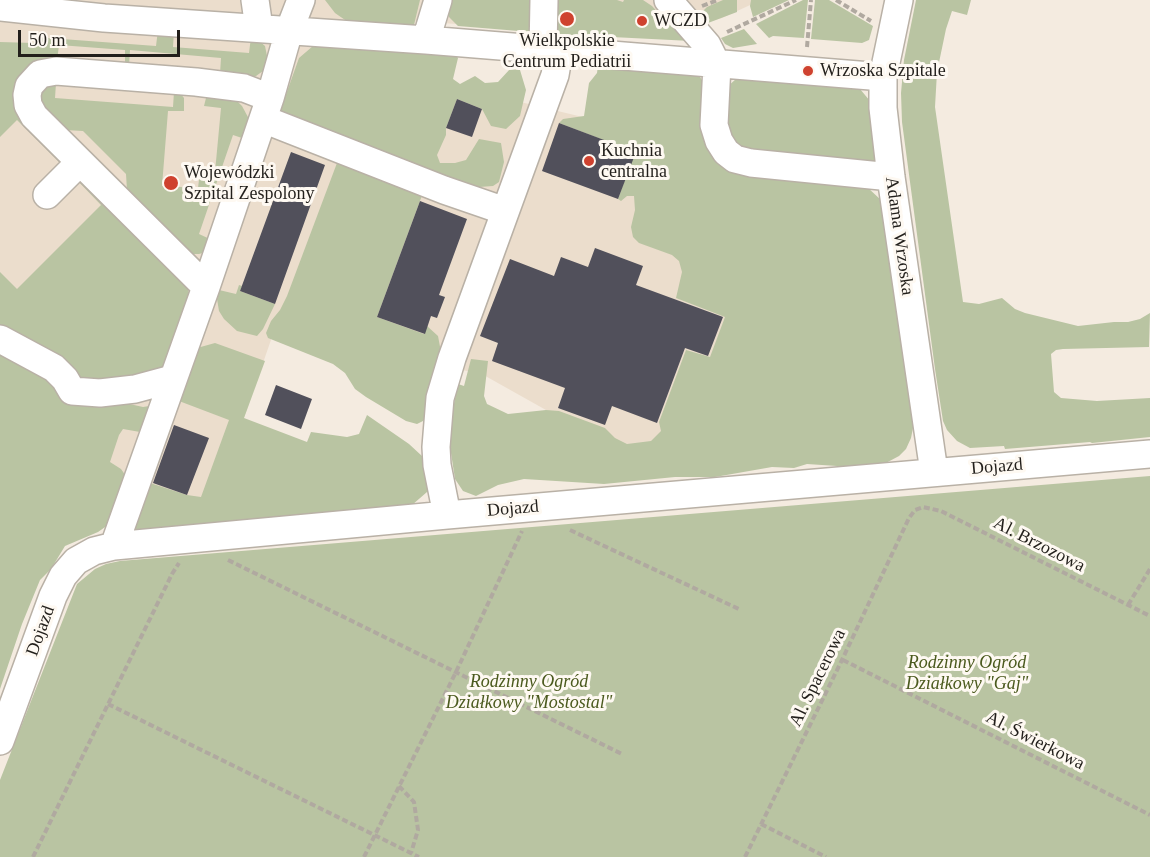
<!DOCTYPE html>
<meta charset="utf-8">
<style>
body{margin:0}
#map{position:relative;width:1150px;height:857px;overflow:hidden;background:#f4ebe0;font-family:Georgia,serif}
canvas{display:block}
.scale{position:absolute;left:18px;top:30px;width:162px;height:27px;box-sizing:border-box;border:3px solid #221f1b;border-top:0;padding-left:8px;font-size:18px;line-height:21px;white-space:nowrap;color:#221f1b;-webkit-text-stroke:4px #fef9f2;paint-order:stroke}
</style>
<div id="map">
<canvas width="1150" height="857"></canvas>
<div class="scale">50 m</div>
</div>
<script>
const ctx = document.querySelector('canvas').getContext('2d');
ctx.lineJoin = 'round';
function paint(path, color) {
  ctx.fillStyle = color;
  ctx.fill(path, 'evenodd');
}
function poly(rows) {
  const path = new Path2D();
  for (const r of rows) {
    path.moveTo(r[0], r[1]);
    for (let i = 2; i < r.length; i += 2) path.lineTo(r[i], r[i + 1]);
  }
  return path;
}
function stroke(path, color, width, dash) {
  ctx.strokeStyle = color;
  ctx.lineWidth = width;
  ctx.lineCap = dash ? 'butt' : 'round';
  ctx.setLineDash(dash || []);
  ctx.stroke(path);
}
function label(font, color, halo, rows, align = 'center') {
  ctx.font = font + ' Georgia,serif';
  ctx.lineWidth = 6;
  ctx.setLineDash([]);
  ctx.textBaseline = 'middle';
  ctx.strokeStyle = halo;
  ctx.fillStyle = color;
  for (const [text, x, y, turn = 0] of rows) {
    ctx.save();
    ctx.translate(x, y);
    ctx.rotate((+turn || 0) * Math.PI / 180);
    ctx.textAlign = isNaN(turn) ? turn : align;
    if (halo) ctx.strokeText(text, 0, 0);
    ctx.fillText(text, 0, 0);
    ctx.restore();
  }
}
paint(poly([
 [0,0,761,0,722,18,681,30,617,36,416,21,272,337,216,498,56,525,0,371],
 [409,75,599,121,669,150,770,273,710,443,612,447,480,373,366,355]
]), '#ebddcc');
paint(poly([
 [325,0,420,0,413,29,348,22,335,13],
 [447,0,535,0,531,32,458,26,449,17],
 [553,0,617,0,623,2,624,0,643,0,652,6,665,20,671,18,691,41,553,34],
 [723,0,737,0,737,12,708,23,704,18,703,11,707,7],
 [751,0,789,0,753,17,750,6],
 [803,0,808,0,804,38,773,36,769,38,756,24],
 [815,0,829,0,873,26,869,40,862,43,811,39],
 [916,0,971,0,967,15,952,11,946,29,937,72,935,107,963,302,979,304,1002,298,1015,309,1025,313,1078,326,1114,322,1128,322,1140,319,1150,313,1149,347,1063,349,1056,350,1051,354,1054,392,1061,398,1097,401,1150,398,1150,437,1092,443,1090,442,1005,449,1004,446,970,448,957,441,947,430,943,421,935,369,902,122,901,93,904,60],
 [744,29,757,44,733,48,725,44,721,38],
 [158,30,174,31,173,47,249,53,251,37,258,40,265,46,268,61,263,71,256,76,249,77,220,74,221,58,130,50,129,66,125,66,125,50,59,45,57,61,25,73,65,168,17,120,0,137,0,42,34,43,35,37,156,46],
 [313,46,454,53,458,58,453,79,460,84,475,76,485,83,498,82,510,69,520,70,526,90,520,116,506,129,491,126,482,109,457,99,446,128,446,135,437,155,440,163,455,163,466,160,479,139,501,143,504,162,499,182,493,186,479,187,456,184,279,114,299,58],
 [598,65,699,75,703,82,700,116,705,136,867,187,881,200,915,418,911,438,906,449,899,456,884,464,867,468,807,464,794,468,772,467,715,477,675,477,604,484,524,479,498,485,476,496,463,491,455,479,449,440,452,413,458,384,464,386,471,359,488,361,484,396,487,404,508,414,546,410,559,411,605,428,615,438,627,444,651,441,661,431,659,422,686,350,710,357,725,317,676,298,682,272,679,261,672,255,639,243,633,237,631,227,635,210,634,196,627,196,621,201,618,199,635,152,559,123,563,119,584,116,589,83,597,73],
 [741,77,855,87,860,89,870,101,878,157,872,163,753,155,729,141,725,132,727,87,736,79],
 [56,83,55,98,173,107,174,92,180,93,184,98,184,111,168,111,162,186,198,188,200,172,215,172,221,108,204,106,206,98,210,94,235,99,242,106,249,119,248,140,233,135,199,234,212,240,206,252,199,254,189,254,127,190,126,174,83,131,65,130,40,107,38,89],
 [340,155,424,190,377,317,424,334,427,326,438,336,441,352,425,420,417,424,406,421,366,397,355,389,345,373,333,364,268,338,266,333,271,321,280,310,287,296],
 [75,178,78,178,187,286,190,296,168,371,159,375,77,382,0,332,0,272,17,289,101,205],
 [239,285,242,286,240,291,275,304,263,329,257,336,237,331,224,319,219,311,217,299,219,290,236,294],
 [215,343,265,361,244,418,307,442,311,432,347,437,359,434,367,415,409,444,422,456,428,468,430,481,427,492,412,505,140,533,135,530,131,523,147,482,187,495,201,497,229,420,179,401,197,348],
 [0,344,107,399,143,407,156,405,150,425,140,432,123,429,119,435,110,462,121,469,128,479,108,525,98,532,65,546,51,569,40,580,22,624,0,689],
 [1150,476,1150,857,0,857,0,780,77,584,95,569,106,564,120,561]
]), '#b9c4a2');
paint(poly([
 [457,99,482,109,472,137,446,128],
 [559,123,636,152,618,199,542,171],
 [291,152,325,165,275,304,240,291],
 [420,201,467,219,439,295,445,297,437,318,431,316,425,334,377,317],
 [595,248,643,266,636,285,723,317,708,356,685,348,657,423,612,406,605,425,558,408,565,388,492,361,498,343,480,336,510,259,554,276,561,257,588,267],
 [276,385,312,399,301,429,265,415],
 [174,425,209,438,187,495,153,483]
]), '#51505b');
const minor = poly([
 [255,0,259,28],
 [668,0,707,45,717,65,714,125,719,141,726,152,735,159,751,163,891,177],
 [899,0,883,77,883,108,891,177,934,472],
 [0,7,104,18,426,40,883,77],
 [426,40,438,0],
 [543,50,544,0],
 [263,119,444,190,505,211],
 [47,195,80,162],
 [206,287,34,116,28,105,27,95,29,86,40,74,56,71,196,82,244,88,270,98],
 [0,339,54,368,65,379,72,391,100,393,135,389,172,379],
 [447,515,437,465,436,447,440,398,452,358,555,75,559,52],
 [114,546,206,287,270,98,289,31,301,0],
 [0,741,53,596,63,576,76,561,94,551,114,546,447,515,1150,454]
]);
stroke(minor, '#b9b1a6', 30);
stroke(poly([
 [836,0,871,21],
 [702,6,718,0],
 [727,32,796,0],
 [807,47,811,0],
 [570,530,741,610],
 [228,560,622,754],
 [1128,605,1150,569],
 [843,660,1150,815],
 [108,704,419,857],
 [399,786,414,802,418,830,411,853],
 [761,824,826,857],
 [33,857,172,574,179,563],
 [364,857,456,672,522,531],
 [745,857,842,660,909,518,915,510,923,507,941,511,1150,616]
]), '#b0a9a0', 4, [6, 3]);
stroke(minor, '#fff', 27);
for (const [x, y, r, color] of [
 [567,19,8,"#cf422f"],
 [642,21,6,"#cf422f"],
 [808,71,6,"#cf422f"],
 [589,161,6,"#cf422f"],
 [171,183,8,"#cf422f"]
]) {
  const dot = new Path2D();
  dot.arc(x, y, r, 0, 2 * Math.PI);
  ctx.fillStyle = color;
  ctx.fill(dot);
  stroke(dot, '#fef9f2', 2);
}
label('18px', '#221f1b', '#fef9f2', [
 ["WCZD",654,21],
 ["Wielkpolskie",567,41,"center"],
 ["Centrum Pediatrii",567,62,"center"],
 ["Wrzoska Szpitale",820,71],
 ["Kuchnia",601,151],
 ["centralna",601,172],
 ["Wojewódzki",184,173],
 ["Szpital Zespolony",184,194]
], 'left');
label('18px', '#221f1b', '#fef9f2', [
 ["Adama Wrzoska",899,236,82],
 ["Dojazd",997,467,-5],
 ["Dojazd",513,509,-5],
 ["Al. Brzozowa",1039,545,27],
 ["Dojazd",41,631,-70],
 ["Al. Spacerowa",818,678,-64],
 ["Al. Świerkowa",1035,741,27]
]);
label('italic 18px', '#4b5a1e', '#fef9f2', [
 ["Rodzinny Ogród",967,663],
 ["Działkowy \"Gaj\"",967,684],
 ["Rodzinny Ogród",529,682],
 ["Działkowy \"Mostostal\"",529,703]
]);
</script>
